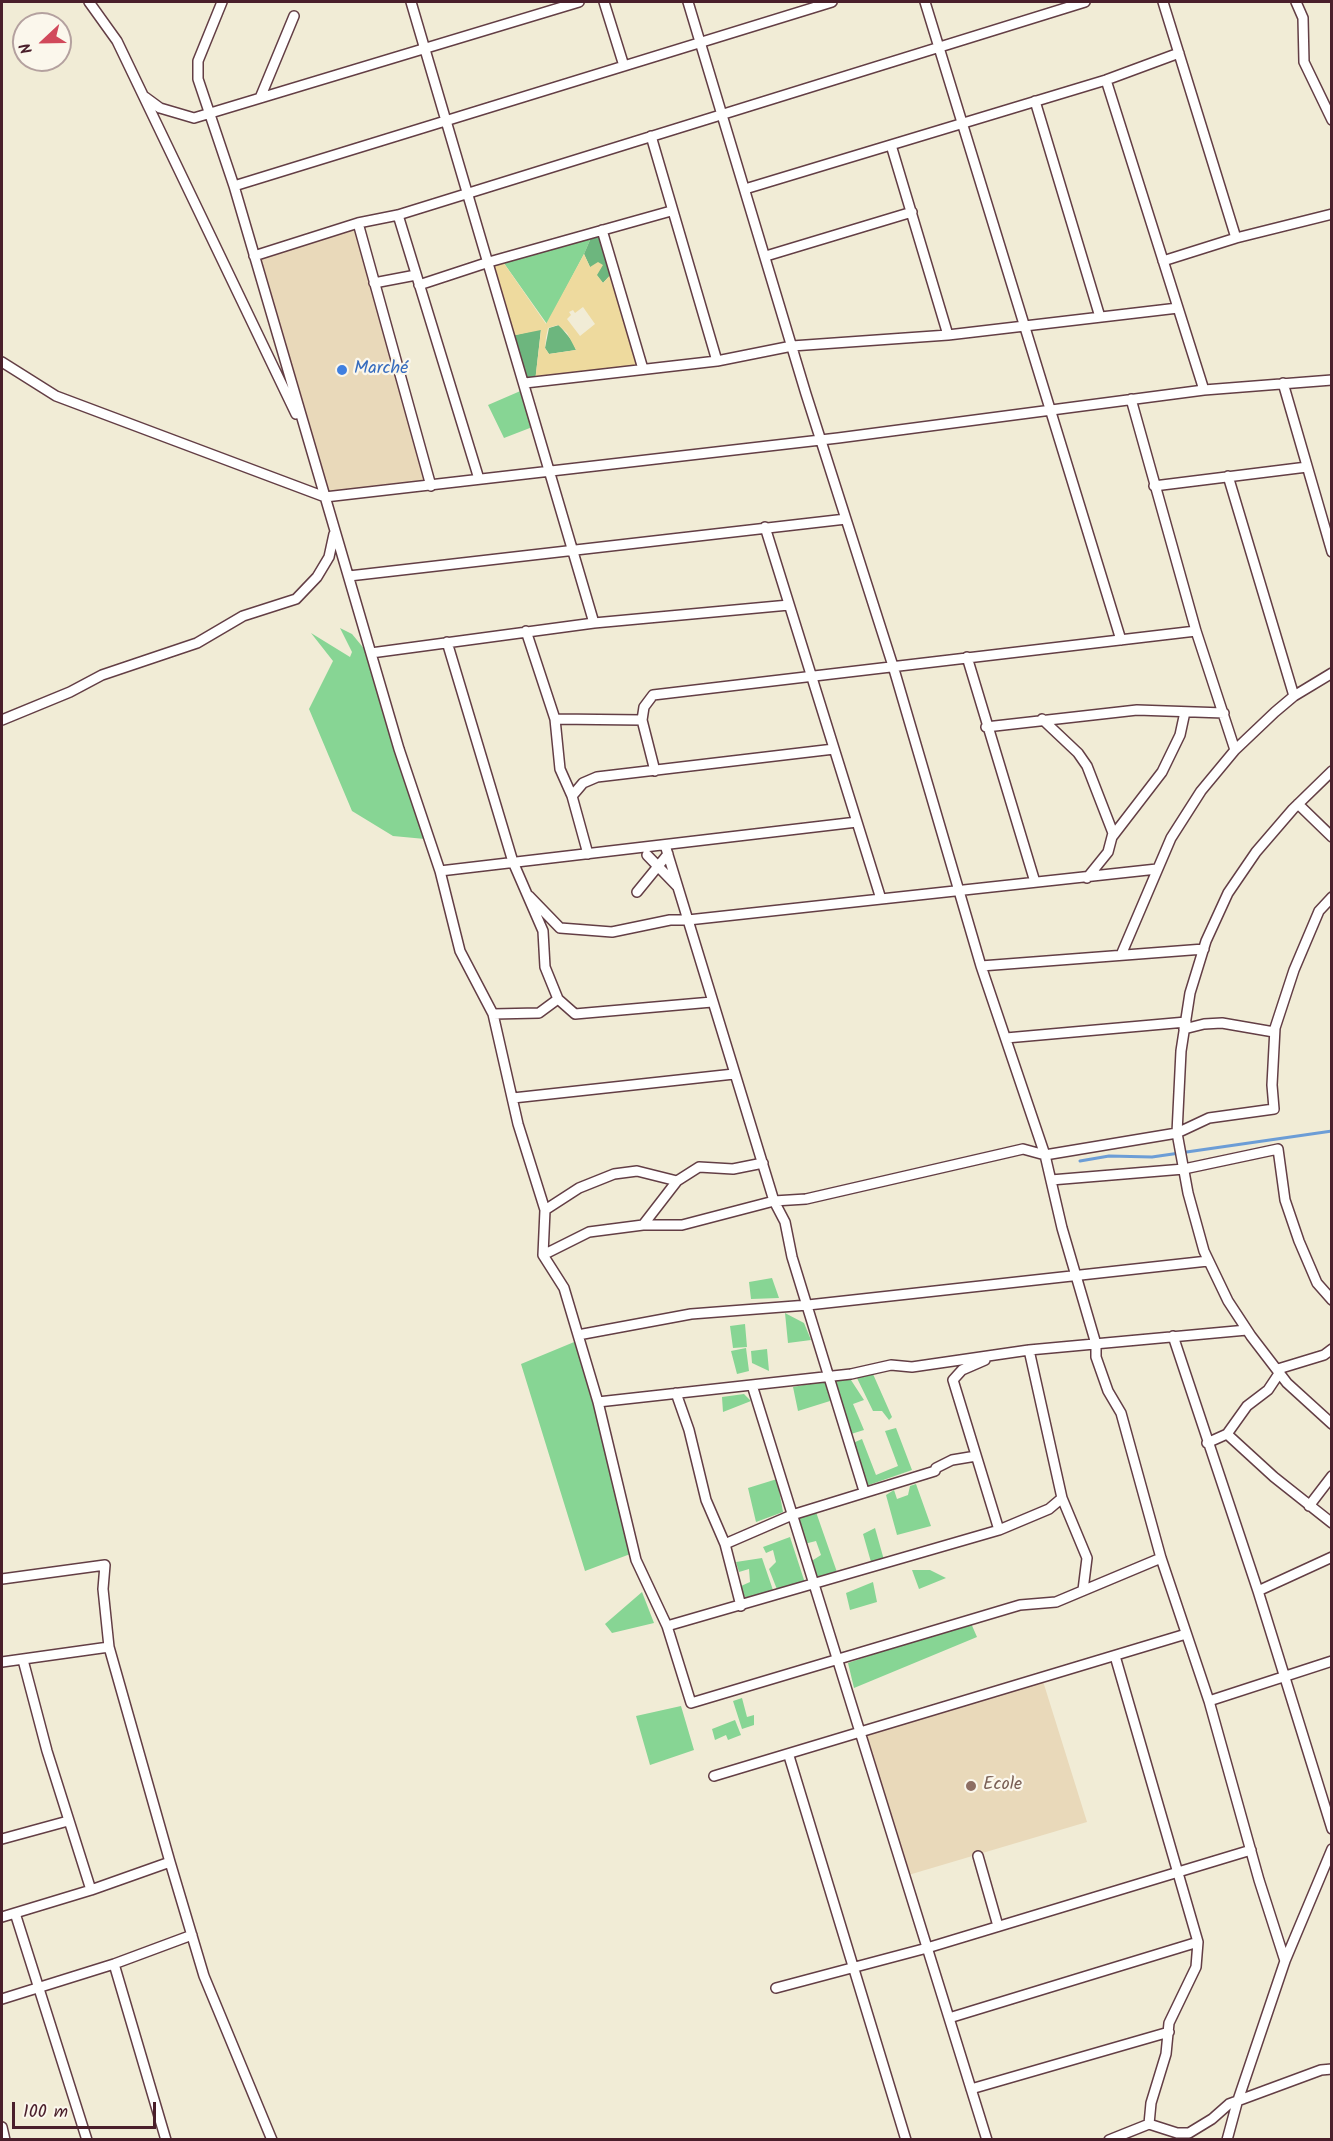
<!DOCTYPE html>
<meta charset="utf-8">
<style>
body{margin:0}
#map{position:relative;width:1333px;height:2141px;overflow:hidden;background:#f1ecd6;font-family:Kalam,sans-serif}
canvas{display:block}
.frame{position:absolute;inset:0;border:3px solid #4a1f2b;pointer-events:none}
.north{position:absolute;left:12px;top:12px;width:60px;height:60px;box-sizing:border-box;background:#fbf7ec;border:2px solid #b4a19f;border-radius:50%;rotate:248deg;font-size:16px;font-weight:700;line-height:24px;text-align:center;color:#4a1f2b}
.north::after{content:'';display:block;margin:auto;width:21px;height:27px;background:#d1495b;clip-path:polygon(50% 0,100% 100%,50% 72%,0 100%)}
.scale{position:absolute;left:12px;top:2102px;width:144px;height:27px;box-sizing:border-box;border:3px solid #4a1f2b;border-top:0;padding-left:8px;font-size:18px;line-height:21px;white-space:nowrap;color:#4a1f2b;-webkit-text-stroke:4px #fbf7ec;paint-order:stroke}
</style>
<div id="map">
<canvas width="1333" height="2141"></canvas>
<div class="frame"></div>
<div class="north">N</div>
<div class="scale">100 m</div>
</div>
<script>
const ctx = document.querySelector('canvas').getContext('2d');
ctx.lineJoin = 'round';
function paint(path, color) {
  ctx.fillStyle = color;
  ctx.fill(path, 'evenodd');
}
function poly(rows) {
  const path = new Path2D();
  for (const r of rows) {
    path.moveTo(r[0], r[1]);
    for (let i = 2; i < r.length; i += 2) path.lineTo(r[i], r[i + 1]);
  }
  return path;
}
function stroke(path, color, width, dash) {
  ctx.strokeStyle = color;
  ctx.lineWidth = width;
  ctx.lineCap = dash ? 'butt' : 'round';
  ctx.setLineDash(dash || []);
  ctx.stroke(path);
}
function label(font, color, halo, rows, align = 'center') {
  ctx.font = font + ' Kalam,sans-serif';
  ctx.lineWidth = 4.5;
  ctx.setLineDash([]);
  ctx.textBaseline = 'middle';
  ctx.strokeStyle = halo;
  ctx.fillStyle = color;
  for (const [text, x, y, turn = 0] of rows) {
    ctx.save();
    ctx.translate(x, y);
    ctx.rotate((+turn || 0) * Math.PI / 180);
    ctx.textAlign = isNaN(turn) ? turn : align;
    if (halo) ctx.strokeText(text, 0, 0);
    ctx.fillText(text, 0, 0);
    ctx.restore();
  }
}
paint(poly([
 [359,227,435,484,325,497,255,260],
 [1042,1678,1087,1822,905,1876,861,1734]
]), '#e9d9ba');
paint(poly([
 [593,233,584,254,547,324,501,259],
 [525,389,535,426,504,438,488,405],
 [340,628,352,634,366,651,425,839,393,836,352,811,309,709,333,661,311,633,350,657,352,652],
 [772,1278,779,1298,751,1299,749,1282],
 [785,1313,804,1323,811,1340,788,1343],
 [745,1324,747,1347,733,1348,730,1326],
 [579,1340,633,1553,585,1571,521,1364],
 [746,1348,749,1371,737,1374,731,1351],
 [767,1349,769,1371,752,1363,751,1351],
 [873,1374,892,1417,889,1420,882,1411,873,1411,856,1376],
 [849,1377,864,1400,853,1404,864,1430,851,1434,834,1379],
 [825,1381,830,1401,798,1411,793,1387],
 [744,1394,751,1401,723,1412,722,1397],
 [896,1428,912,1470,866,1486,853,1443,862,1439,876,1475,898,1466,885,1431],
 [777,1479,783,1512,756,1522,748,1488],
 [916,1484,931,1526,897,1535,886,1495,894,1490,897,1499,908,1495,910,1486],
 [816,1512,838,1575,818,1580,810,1562,821,1555,816,1541,804,1544,797,1517],
 [875,1528,884,1560,871,1562,863,1534],
 [790,1537,805,1583,778,1592,769,1569,776,1562,773,1550,766,1553,763,1547],
 [762,1558,774,1593,746,1601,741,1586,750,1582,749,1569,739,1572,736,1562],
 [912,1570,930,1570,946,1578,919,1589],
 [873,1582,877,1602,850,1610,846,1593],
 [642,1592,654,1623,612,1633,605,1624],
 [970,1621,977,1637,854,1688,848,1663],
 [742,1698,747,1717,754,1715,754,1725,742,1729,733,1701],
 [681,1706,694,1750,650,1765,636,1716],
 [735,1720,741,1735,728,1740,726,1735,715,1740,712,1729]
]), '#87d594');
paint(poly([
 [602,230,614,271,603,283,590,267,584,254,593,233],
 [559,325,573,342,576,350,549,354,545,348,549,328],
 [541,329,535,382,525,383,511,336]
]), '#6db67e');
paint(poly([
 [584,254,590,267,598,262,603,265,597,275,603,283,614,271,617,280,612,285,617,284,643,369,535,382,541,330,511,336,489,262,501,259,546,324],
 [583,307,595,324,580,336,567,319,571,315,569,312,573,310,575,313],
 [558,325,567,333,576,350,549,354,545,348,546,337,548,328]
]), '#eeda9e');
stroke(poly([
 [1080,1161,1109,1156,1152,1157,1332,1131]
]), '#6c9dd6', 3);
const street = poly([
 [89,2,117,41,296,414],
 [222,2,198,61,198,79,234,186,399,749,440,871,460,951,493,1014,518,1124,545,1210,543,1255,564,1288,598,1402,636,1560,667,1626,691,1703,1020,1605,1056,1602,1161,1558],
 [411,2,594,623],
 [604,2,624,66],
 [688,2,806,394,893,666,981,966,1045,1155,1062,1228,1096,1344,1096,1357,1108,1391,1121,1413,1161,1558,1209,1701,1259,1880,1285,1961],
 [925,2,1121,640],
 [1163,2,1236,238],
 [1296,2,1303,18,1304,62,1332,120],
 [1106,80,1204,390],
 [145,97,160,108,194,118,579,2],
 [260,98,294,16],
 [1035,101,1100,317],
 [651,136,717,361],
 [891,145,948,335],
 [234,186,832,2],
 [745,189,1106,80,1179,53],
 [398,215,479,479],
 [358,223,431,486],
 [602,230,643,369],
 [254,256,358,223,398,215,1085,2],
 [766,256,912,212],
 [1163,261,1236,238,1332,214],
 [374,283,416,275],
 [419,285,489,262,671,211],
 [2,362,56,396,325,497,838,438,1204,390,1332,380],
 [525,383,717,361,792,346,948,335,1178,308],
 [1283,383,1332,552],
 [1131,399,1196,631,1235,750],
 [1228,476,1294,696],
 [1154,486,1307,467],
 [765,527,881,899],
 [349,576,846,519],
 [526,631,555,719,560,769,572,796,588,854],
 [447,642,513,862,543,931,545,967,558,999],
 [371,653,594,623,789,605],
 [967,657,1035,882],
 [555,719,642,720],
 [1042,719,1078,753,1087,766,1113,833,1108,852,1087,878],
 [2,720,70,692,102,675,197,643,243,616,296,599,317,577,329,557,334,534],
 [986,727,1137,710,1224,713],
 [655,771,642,720,644,707,653,695,1196,631],
 [1332,771,1293,809,1256,852,1228,893,1206,941,1190,993,1181,1051,1177,1133,1188,1193,1204,1251,1228,1301,1251,1336,1287,1383,1332,1424],
 [572,796,583,783,597,777,834,749],
 [1298,804,1332,837],
 [1112,837,1162,772,1180,735,1185,712],
 [665,845,774,1201,785,1222,792,1257,864,1491],
 [647,855,677,886],
 [440,871,857,822],
 [637,892,668,854],
 [529,896,560,928,612,932,670,920,688,920,1157,869],
 [1121,955,1171,838,1201,791,1235,750,1275,712,1294,696,1332,673],
 [981,966,1204,949],
 [493,1014,539,1013,558,999,575,1014,712,1002],
 [1184,1029,1204,1024,1222,1023,1274,1032],
 [1006,1038,1186,1022],
 [513,1098,734,1074],
 [1051,1180,1184,1169,1278,1149,1285,1200,1299,1241,1317,1283,1332,1300],
 [545,1210,579,1188,614,1174,637,1171,677,1181],
 [643,1225,677,1181,699,1167,733,1169,763,1163],
 [543,1255,589,1232,643,1225,682,1225,774,1201,806,1199,1023,1149,1045,1155,1177,1133,1209,1118,1274,1109,1272,1085,1275,1028,1294,970,1319,911,1332,897],
 [578,1335,691,1314,808,1305,1208,1261],
 [1173,1336,1258,1591,1332,1829],
 [1029,1350,1062,1498,1087,1558,1083,1590],
 [985,1360,962,1370,953,1380,999,1530],
 [1278,1369,1324,1355,1332,1349],
 [752,1385,987,2140],
 [676,1393,689,1430,706,1500,725,1544,741,1606],
 [598,1402,851,1374,891,1365,912,1367,1029,1350,1247,1330],
 [1227,1434,1274,1477,1332,1523],
 [1207,1443,1227,1434,1247,1406,1268,1390,1280,1372],
 [1309,1506,1332,1476],
 [725,1544,792,1515,935,1471,936,1468,952,1460,976,1456],
 [2,1579,105,1565,103,1589,109,1647,170,1862,204,1976,272,2140],
 [1258,1591,1332,1557],
 [667,1626,999,1530,1049,1509,1062,1498],
 [1115,1656,1198,1942,1196,1967,1169,2023,1166,2054,1151,2103,1149,2124],
 [23,1660,47,1751,91,1890],
 [2,1662,109,1647],
 [1209,1701,1332,1661],
 [789,1756,906,2140],
 [714,1776,1186,1634],
 [2,1839,68,1821],
 [978,1856,998,1926],
 [15,1913,87,2140],
 [2,1917,91,1890,170,1862],
 [114,1964,166,2140],
 [776,1988,927,1948,1251,1850],
 [2,1999,114,1964,192,1935],
 [949,2018,1198,1942],
 [971,2089,1169,2032],
 [2,2127,5,2140],
 [1109,2140,1149,2124,1177,2133,1189,2133,1212,2119,1229,2104,1321,2070,1332,2069],
 [1227,2140,1237,2103,1285,1961,1332,1849]
]);
stroke(street, '#633e45', 12);
stroke(street, '#fff', 9);
for (const [x, y, r, color] of [
 [342,370,6,"#3f7fe0"],
 [971,1786,6,"#8d6e63"]
]) {
  const dot = new Path2D();
  dot.arc(x, y, r, 0, 2 * Math.PI);
  ctx.fillStyle = color;
  ctx.fill(dot);
  stroke(dot, '#fbf7ec', 2);
}
label('18px', '#366cbe', '#fbf7ec', [
 ["Marché",354,370]
], 'left');
label('18px', '#785e54', '#fbf7ec', [
 ["Ecole",983,1786]
], 'left');
</script>
